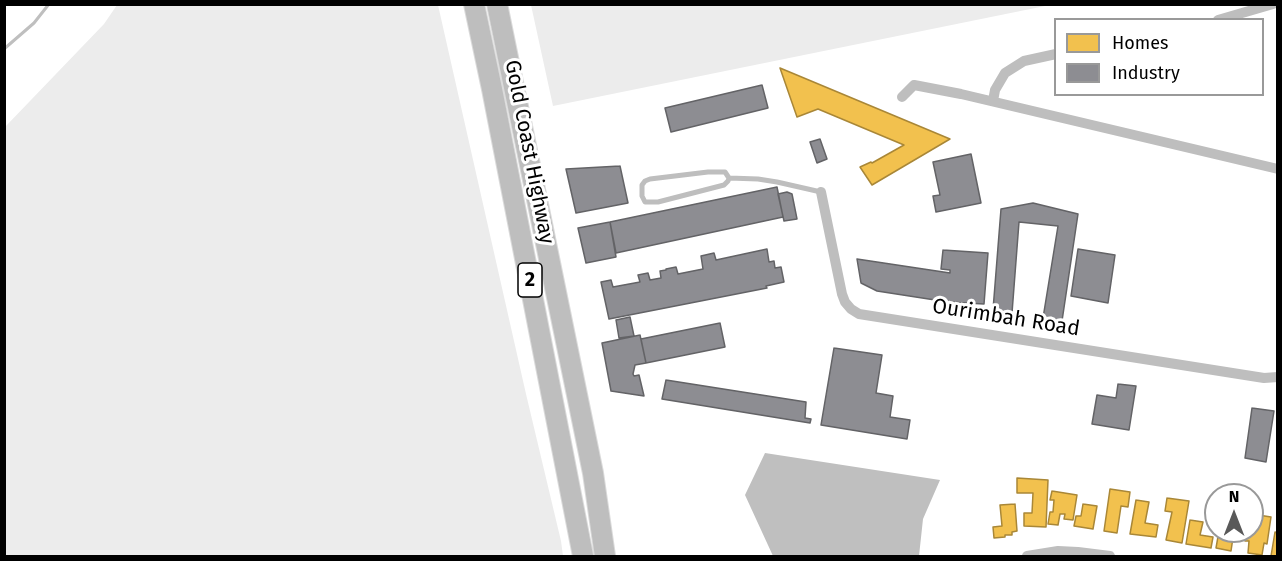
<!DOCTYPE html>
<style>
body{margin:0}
#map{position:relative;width:1282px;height:561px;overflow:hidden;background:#fff;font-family:"Fira Sans",sans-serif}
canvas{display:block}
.frame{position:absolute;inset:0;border:6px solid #000;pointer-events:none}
.legend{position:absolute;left:1054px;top:18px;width:210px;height:78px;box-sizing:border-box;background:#fff;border:2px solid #999;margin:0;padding:8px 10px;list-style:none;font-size:18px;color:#000}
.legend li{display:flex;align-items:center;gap:12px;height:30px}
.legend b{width:30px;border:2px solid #999}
.north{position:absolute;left:1204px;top:483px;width:60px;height:60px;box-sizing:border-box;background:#fff;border:2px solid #999;border-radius:50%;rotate:0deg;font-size:16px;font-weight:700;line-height:24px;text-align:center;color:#000}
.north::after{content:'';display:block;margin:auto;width:21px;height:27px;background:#595959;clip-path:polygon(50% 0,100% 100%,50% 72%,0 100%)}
</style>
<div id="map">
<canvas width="1282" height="561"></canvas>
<div class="frame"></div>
<ul class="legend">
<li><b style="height:16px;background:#f2c14e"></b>Homes</li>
<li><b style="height:16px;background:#8d8d92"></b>Industry</li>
</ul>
<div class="north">N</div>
</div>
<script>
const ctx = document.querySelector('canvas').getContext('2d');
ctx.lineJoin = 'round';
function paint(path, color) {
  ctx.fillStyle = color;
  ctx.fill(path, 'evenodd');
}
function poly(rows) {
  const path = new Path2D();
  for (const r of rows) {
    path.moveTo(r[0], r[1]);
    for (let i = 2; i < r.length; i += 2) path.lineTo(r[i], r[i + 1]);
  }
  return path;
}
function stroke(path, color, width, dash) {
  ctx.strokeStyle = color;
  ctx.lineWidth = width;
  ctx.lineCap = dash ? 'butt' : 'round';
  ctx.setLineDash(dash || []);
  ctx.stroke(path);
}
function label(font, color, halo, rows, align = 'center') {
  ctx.font = font + ' "Fira Sans",sans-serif';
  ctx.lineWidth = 6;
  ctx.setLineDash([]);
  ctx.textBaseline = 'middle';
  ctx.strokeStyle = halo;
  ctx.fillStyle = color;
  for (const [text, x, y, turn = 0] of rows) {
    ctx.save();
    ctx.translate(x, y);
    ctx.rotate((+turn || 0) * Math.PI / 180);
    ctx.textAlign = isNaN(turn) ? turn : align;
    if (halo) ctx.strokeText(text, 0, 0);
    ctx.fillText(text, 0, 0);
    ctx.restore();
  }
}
paint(poly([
 [117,5,438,5,526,394,561,541,563,556,5,556,5,127,104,24],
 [531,5,531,4,1050,5,553,106]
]), '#ececec');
paint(poly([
 [765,453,940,480,923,519,919,556,773,556,745,495]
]), '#bfbfbf');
const homes = poly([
 [780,68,950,139,872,185,860,167,871,162,872,163,904,145,818,109,797,117,780,68],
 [1017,478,1048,480,1046,527,1024,526,1024,513,1032,513,1033,493,1017,493,1017,478],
 [1110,489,1130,492,1128,507,1121,506,1117,533,1104,531,1110,489],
 [1052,491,1077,495,1073,520,1064,519,1065,514,1060,514,1058,525,1048,524,1050,512,1053,512,1054,500,1050,500,1052,491],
 [1167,498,1189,501,1182,543,1166,540,1172,512,1165,511,1167,498],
 [1136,500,1149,502,1145,523,1158,525,1156,537,1130,534,1136,500],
 [1015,504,1017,531,1012,532,1012,535,1005,535,1005,537,994,538,993,527,1002,526,1000,505,1015,504],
 [1083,504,1097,506,1093,529,1074,526,1076,516,1081,516,1083,504],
 [1252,514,1271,517,1267,544,1264,543,1262,555,1248,553,1249,541,1245,541,1247,531,1252,531,1252,514],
 [1190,520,1203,522,1200,535,1213,537,1211,548,1186,544,1190,520],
 [1219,531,1234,531,1231,551,1216,548,1219,531],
 [1275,532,1278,533,1278,556,1271,556,1275,532]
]);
paint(homes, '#f2c14e');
stroke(homes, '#a98737', 1.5);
const industry = poly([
 [762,85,768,108,671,132,665,108,762,85],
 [820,139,827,159,817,163,810,142,820,139],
 [971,154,981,203,936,212,933,196,940,195,933,162,971,154],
 [620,166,628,203,576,213,566,169,620,166],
 [777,187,783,217,616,253,610,222,777,187],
 [787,192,792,194,797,219,784,221,778,194,787,192],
 [1033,203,1078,214,1062,321,1043,318,1058,226,1019,222,1012,313,993,310,1001,209,1033,203],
 [610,222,616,257,586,263,578,228,610,222],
 [767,249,769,262,774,261,775,268,781,267,784,282,766,286,767,288,609,319,601,282,611,280,613,287,640,282,638,275,648,273,650,280,661,278,660,271,666,270,666,269,676,267,678,274,703,269,701,256,714,253,716,260,767,249],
 [1078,249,1115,255,1108,303,1071,296,1078,249],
 [943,250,988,253,984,304,948,302,877,291,861,283,857,259,950,273,950,270,941,269,943,250],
 [630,317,634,336,619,338,616,320,630,317],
 [720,323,725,347,646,363,641,339,720,323],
 [640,335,646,363,635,365,633,374,634,376,639,375,644,396,611,391,602,343,640,335],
 [834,348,882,355,876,393,893,396,890,417,910,420,907,439,821,425,834,348],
 [666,380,806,402,805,418,811,419,810,423,662,399,666,380],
 [1118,384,1136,386,1129,430,1092,424,1097,395,1116,398,1118,384],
 [1252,408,1274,411,1266,462,1245,458,1252,408]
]);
paint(industry, '#8d8d92');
stroke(industry, '#636366', 1.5);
stroke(poly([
 [4,49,34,23,49,4]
]), '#bfbfbf', 3);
const highway = poly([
 [474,4,492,89,583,556],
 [497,4,593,473,605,556]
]);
stroke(highway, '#dbdbdb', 22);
stroke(poly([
 [729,178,728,181,724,185,658,202,645,202,642,196,642,185,645,181,650,179,708,172,725,172,729,178,758,179,777,182,821,192]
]), '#bebebe', 5);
stroke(poly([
 [1218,20,1273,4],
 [902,97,914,85,961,94,1278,169],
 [993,101,995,90,1005,73,1024,61,1056,54],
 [821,192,842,294,845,302,851,309,859,314,1264,378,1278,377],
 [1027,556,1058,551,1078,552,1110,556]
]), '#bebebe', 10);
stroke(highway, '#bebebe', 20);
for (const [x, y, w] of [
 [530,280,24]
]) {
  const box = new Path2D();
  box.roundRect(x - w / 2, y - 17, w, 34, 4.5);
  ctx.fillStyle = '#fff';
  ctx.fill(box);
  stroke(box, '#000', 1.5);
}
label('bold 20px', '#000', null, [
 ["2",530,280]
]);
label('21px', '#000', '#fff', [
 ["Gold Coast Highway",529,152,79],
 ["Ourimbah Road",1006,318,9]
]);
</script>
